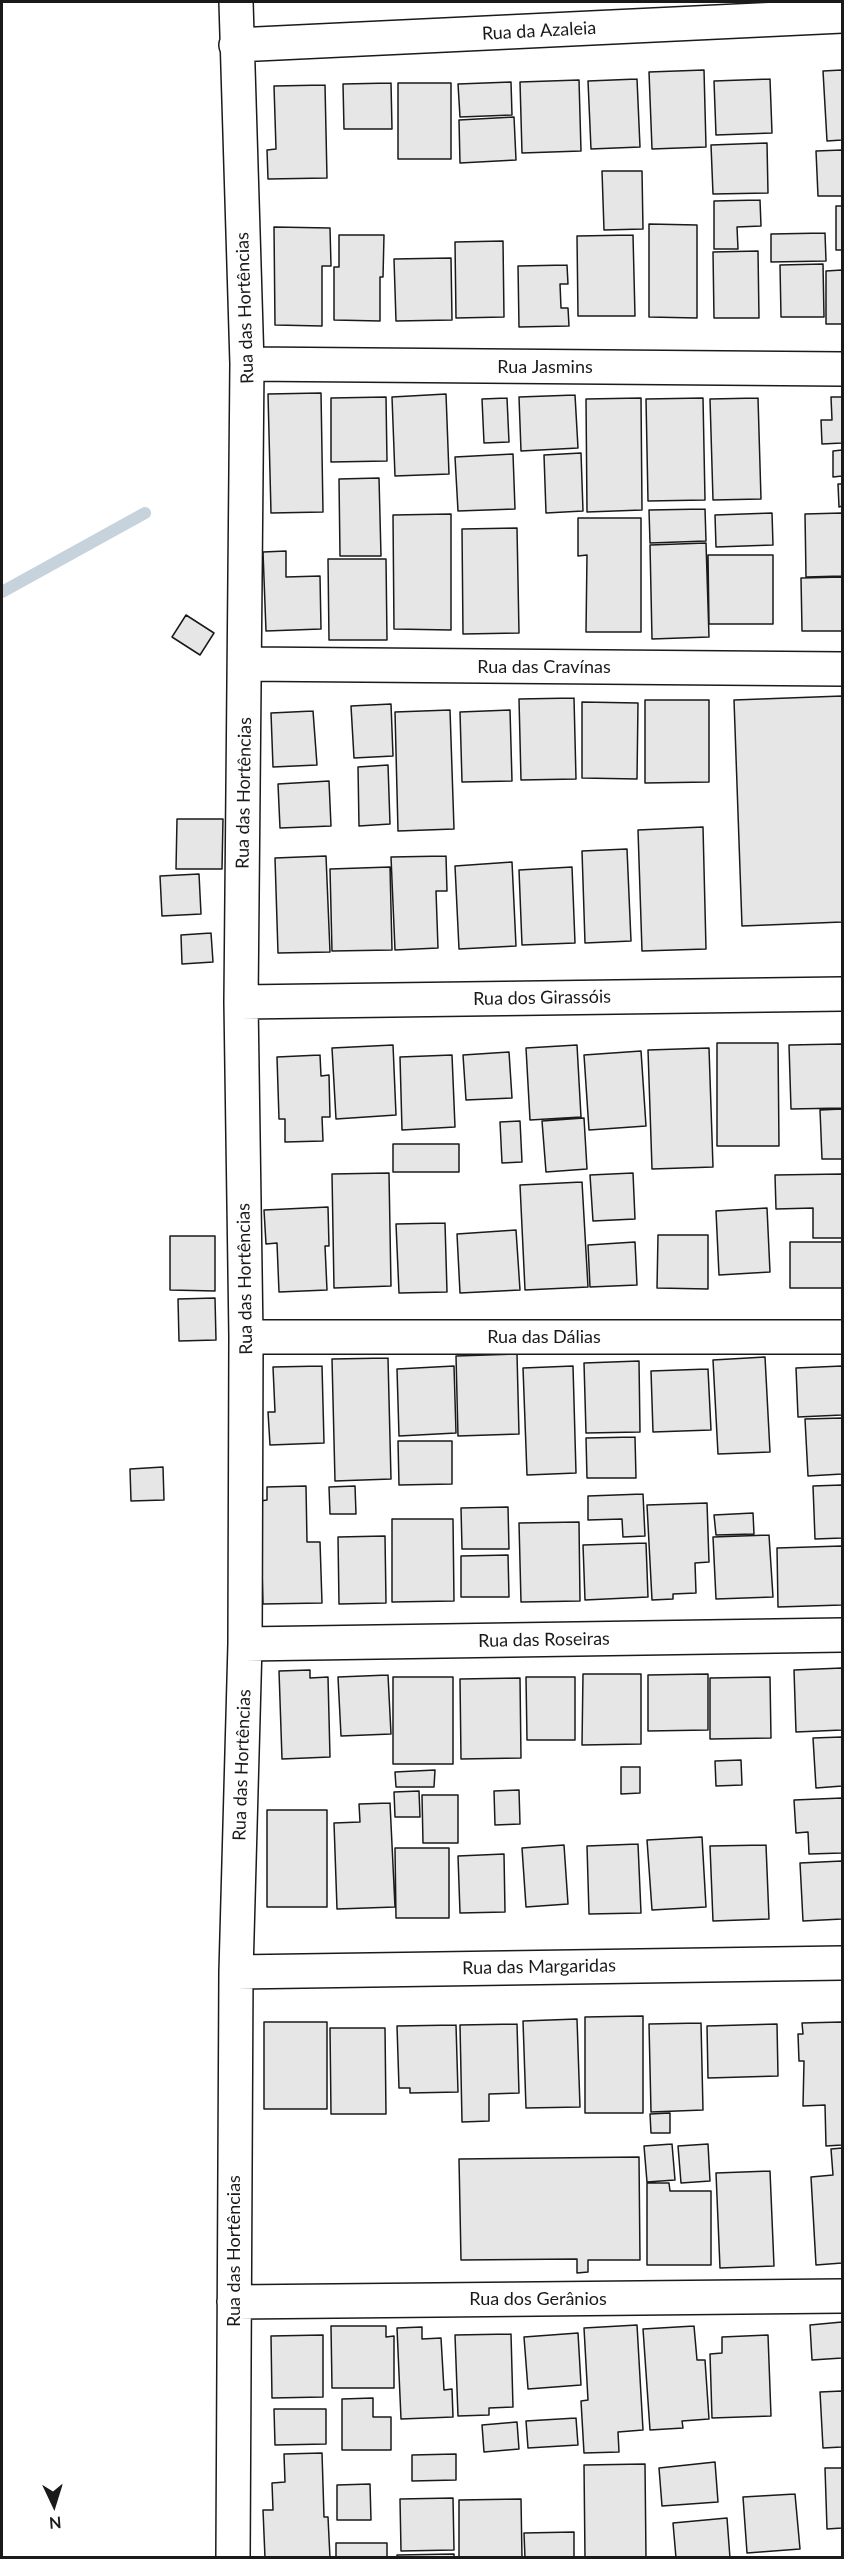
<!DOCTYPE html>
<meta charset="utf-8">
<style>
body{margin:0}
#map{position:relative;width:844px;height:2559px;overflow:hidden;background:#fff;font-family:Lato,sans-serif}
canvas{display:block}
.frame{position:absolute;inset:0;border:3px solid #1a1a1a;pointer-events:none}
.north{position:absolute;left:24px;top:2475px;width:60px;height:60px;-webkit-text-stroke:4px #fff;paint-order:stroke;rotate:176deg;font-size:16px;font-weight:700;line-height:24px;text-align:center;color:#1a1a1a}
.north::after{content:'';display:block;margin:auto;width:21px;height:27px;background:#1a1a1a;clip-path:polygon(50% 0,100% 100%,50% 72%,0 100%)}
</style>
<div id="map">
<canvas width="844" height="2559"></canvas>
<div class="frame"></div>
<div class="north">N</div>
</div>
<script>
const ctx = document.querySelector('canvas').getContext('2d');
ctx.lineJoin = 'round';
function poly(rows) {
  const path = new Path2D();
  for (const r of rows) {
    path.moveTo(r[0], r[1]);
    for (let i = 2; i < r.length; i += 2) path.lineTo(r[i], r[i + 1]);
  }
  return path;
}
function stroke(path, color, width, dash) {
  ctx.strokeStyle = color;
  ctx.lineWidth = width;
  ctx.lineCap = dash ? 'butt' : 'round';
  ctx.setLineDash(dash || []);
  ctx.stroke(path);
}
function paint(path, color) {
  ctx.fillStyle = color;
  ctx.fill(path, 'evenodd');
}
function label(font, color, halo, rows, align = 'center') {
  ctx.font = font + ' Lato,sans-serif';
  ctx.lineWidth = 4.5;
  ctx.setLineDash([]);
  ctx.textBaseline = 'middle';
  ctx.strokeStyle = halo;
  ctx.fillStyle = color;
  for (const [text, x, y, turn = 0] of rows) {
    ctx.save();
    ctx.translate(x, y);
    ctx.rotate((+turn || 0) * Math.PI / 180);
    ctx.textAlign = isNaN(turn) ? turn : align;
    if (halo) ctx.strokeText(text, 0, 0);
    ctx.fillText(text, 0, 0);
    ctx.restore();
  }
}
stroke(poly([
 [2,592,145,513]
]), '#c6d2dc', 12);
const building = poly([
 [704,70,706,147,652,149,649,72,704,70],
 [842,70,842,140,827,141,823,71,842,70],
 [637,79,640,147,591,149,588,81,637,79],
 [770,79,772,133,716,135,714,81,770,79],
 [579,80,581,151,522,153,520,82,579,80],
 [511,82,512,115,460,117,458,84,511,82],
 [391,83,392,129,344,129,343,84,391,83],
 [398,83,451,83,451,159,398,159,398,83],
 [325,85,327,178,268,179,267,150,276,149,274,86,325,85],
 [514,117,516,160,460,163,459,120,514,117],
 [767,143,768,193,713,194,711,145,767,143],
 [842,150,842,196,818,196,816,151,842,150],
 [602,171,642,171,643,229,604,230,602,171],
 [760,200,761,226,737,227,738,249,714,249,714,201,760,200],
 [836,206,842,206,842,250,836,250,836,206],
 [649,224,697,225,697,318,649,317,649,224],
 [274,227,330,228,331,266,322,266,322,326,275,325,274,227],
 [825,233,826,261,771,262,771,234,825,233],
 [339,235,384,235,383,277,380,277,380,321,334,320,334,267,339,267,339,235],
 [633,235,635,316,578,316,577,236,633,235],
 [503,241,504,317,456,318,455,242,503,241],
 [758,251,759,318,714,318,713,252,758,251],
 [451,258,452,320,396,321,394,259,451,258],
 [823,264,824,317,781,317,780,265,823,264],
 [567,265,568,284,560,284,561,308,568,308,569,326,519,327,518,266,567,265],
 [842,270,842,324,826,324,826,271,842,270],
 [321,393,323,512,271,513,268,394,321,393],
 [446,394,449,474,395,476,392,397,446,394],
 [575,395,578,448,521,451,519,397,575,395],
 [386,397,387,461,331,462,331,398,386,397],
 [831,397,842,397,842,443,822,444,821,420,832,420,831,397],
 [507,398,509,442,484,443,482,399,507,398],
 [641,398,642,510,587,512,586,399,641,398],
 [703,398,705,500,648,501,646,399,703,398],
 [758,398,761,499,713,500,710,399,758,398],
 [842,450,842,476,833,477,833,451,842,450],
 [581,453,583,511,546,513,544,455,581,453],
 [513,454,515,509,458,511,455,457,513,454],
 [379,478,381,556,340,556,339,479,379,478],
 [838,484,842,484,842,506,839,507,838,484],
 [705,509,706,541,650,543,649,510,705,509],
 [772,513,773,545,716,547,715,515,772,513],
 [842,513,842,576,806,577,805,514,842,513],
 [451,514,451,630,394,629,393,515,451,514],
 [578,518,641,518,641,632,586,632,587,555,578,556,578,518],
 [517,528,519,633,463,634,462,529,517,528],
 [706,543,709,637,652,639,650,545,706,543],
 [286,551,286,577,320,576,321,629,266,631,263,552,286,551],
 [708,555,773,555,773,624,709,624,708,555],
 [328,559,386,559,387,640,329,640,328,559],
 [842,577,842,631,802,631,801,578,842,577],
 [186,615,214,633,200,655,172,637,186,615],
 [842,696,842,922,742,926,734,700,842,696],
 [574,698,576,779,521,780,519,699,574,698],
 [645,700,709,700,709,782,645,783,645,700],
 [582,702,638,703,637,779,582,778,582,702],
 [391,704,393,756,354,758,351,706,391,704],
 [450,710,454,829,398,831,395,712,450,710],
 [510,710,512,781,462,782,460,712,510,710],
 [313,711,317,765,273,767,271,713,313,711],
 [388,765,390,824,359,826,358,767,388,765],
 [329,781,331,826,280,828,278,784,329,781],
 [177,819,223,819,222,869,176,869,177,819],
 [703,827,706,949,642,951,638,830,703,827],
 [627,849,631,941,585,943,582,851,627,849],
 [326,856,330,952,278,953,275,858,326,856],
 [446,856,447,891,436,891,438,948,395,950,391,857,446,856],
 [512,862,516,946,459,949,455,866,512,862],
 [390,867,392,950,332,951,330,869,390,867],
 [572,867,575,943,522,945,519,870,572,867],
 [199,874,201,914,162,916,160,876,199,874],
 [211,933,213,962,182,964,181,935,211,933],
 [717,1043,778,1043,779,1146,717,1146,717,1043],
 [842,1044,842,1108,791,1109,789,1045,842,1044],
 [393,1045,396,1115,336,1119,332,1048,393,1045],
 [577,1045,581,1117,530,1120,526,1048,577,1045],
 [709,1048,713,1167,652,1169,648,1050,709,1048],
 [641,1051,646,1126,589,1130,584,1055,641,1051],
 [509,1052,512,1098,466,1100,463,1055,509,1052],
 [320,1055,321,1076,329,1075,330,1117,322,1117,323,1141,285,1142,285,1119,279,1119,277,1057,320,1055],
 [452,1055,455,1127,402,1130,400,1057,452,1055],
 [842,1109,842,1159,822,1159,820,1110,842,1109],
 [584,1118,587,1169,546,1172,542,1121,584,1118],
 [520,1121,522,1162,502,1163,500,1122,520,1121],
 [393,1144,459,1144,459,1172,393,1172,393,1144],
 [389,1173,391,1286,334,1288,332,1174,389,1173],
 [633,1173,635,1219,593,1221,590,1175,633,1173],
 [842,1174,842,1238,813,1238,813,1208,776,1209,775,1175,842,1174],
 [582,1182,588,1287,525,1290,520,1185,582,1182],
 [328,1207,329,1246,325,1246,327,1290,279,1292,277,1243,266,1244,264,1210,328,1207],
 [767,1208,770,1272,719,1275,716,1211,767,1208],
 [445,1223,447,1292,399,1293,396,1224,445,1223],
 [516,1230,520,1290,460,1293,457,1234,516,1230],
 [658,1235,708,1235,708,1289,657,1288,658,1235],
 [170,1236,215,1236,215,1291,170,1290,170,1236],
 [635,1242,637,1285,590,1287,588,1245,635,1242],
 [790,1242,842,1242,842,1288,790,1288,790,1242],
 [215,1298,216,1340,179,1341,178,1299,215,1298],
 [517,1354,519,1434,458,1436,456,1356,517,1354],
 [765,1357,770,1452,718,1454,713,1360,765,1357],
 [388,1358,391,1479,335,1481,332,1359,388,1358],
 [639,1361,640,1432,586,1433,584,1363,639,1361],
 [322,1366,324,1443,270,1445,268,1412,275,1412,273,1367,322,1366],
 [454,1366,456,1433,399,1436,397,1369,454,1366],
 [573,1366,576,1473,527,1475,523,1368,573,1366],
 [842,1366,842,1415,798,1417,796,1368,842,1366],
 [708,1369,711,1430,653,1432,651,1371,708,1369],
 [842,1418,842,1474,808,1476,805,1419,842,1418],
 [635,1437,636,1478,587,1478,586,1438,635,1437],
 [398,1441,452,1441,452,1484,399,1485,398,1441],
 [163,1467,164,1500,131,1501,130,1469,163,1467],
 [842,1485,842,1538,815,1539,813,1486,842,1485],
 [306,1486,307,1542,320,1542,322,1603,263,1604,260,1501,267,1500,267,1487,306,1486],
 [355,1486,356,1514,330,1514,329,1487,355,1486],
 [643,1494,645,1536,623,1537,622,1519,588,1520,588,1496,643,1494],
 [707,1503,709,1562,695,1563,696,1593,673,1594,673,1599,652,1600,647,1505,707,1503],
 [508,1507,509,1549,462,1549,461,1508,508,1507],
 [753,1513,754,1534,716,1535,714,1515,753,1513],
 [392,1519,453,1519,454,1601,392,1602,392,1519],
 [579,1522,580,1601,521,1602,519,1523,579,1522],
 [769,1535,773,1597,716,1599,713,1537,769,1535],
 [385,1536,386,1603,339,1604,338,1537,385,1536],
 [646,1543,648,1597,585,1600,583,1545,646,1543],
 [842,1546,842,1605,778,1607,777,1548,842,1546],
 [508,1555,509,1597,461,1597,461,1556,508,1555],
 [842,1668,842,1730,796,1732,794,1670,842,1668],
 [310,1670,310,1678,328,1677,330,1757,282,1759,279,1671,310,1670],
 [583,1674,641,1674,641,1744,582,1745,583,1674],
 [708,1674,708,1730,648,1731,648,1675,708,1674],
 [388,1675,391,1734,341,1736,338,1677,388,1675],
 [393,1677,453,1677,453,1764,393,1764,393,1677],
 [526,1677,575,1677,575,1740,527,1740,526,1677],
 [770,1677,771,1738,710,1739,710,1678,770,1677],
 [520,1678,521,1758,461,1759,460,1679,520,1678],
 [842,1737,842,1786,816,1788,813,1738,842,1737],
 [741,1760,742,1785,716,1786,715,1761,741,1760],
 [621,1767,640,1767,640,1793,621,1794,621,1767],
 [435,1770,434,1787,396,1787,395,1772,435,1770],
 [519,1790,520,1824,495,1825,494,1791,519,1790],
 [419,1791,420,1817,395,1817,394,1792,419,1791],
 [422,1795,458,1795,458,1843,423,1843,422,1795],
 [842,1798,842,1853,809,1854,808,1832,796,1833,794,1800,842,1798],
 [390,1803,395,1907,337,1909,334,1823,360,1822,359,1804,390,1803],
 [267,1810,327,1810,327,1907,267,1907,267,1810],
 [702,1837,706,1907,652,1910,647,1840,702,1837],
 [638,1844,641,1913,589,1914,587,1846,638,1844],
 [564,1845,568,1904,526,1907,522,1848,564,1845],
 [766,1845,769,1919,713,1921,710,1846,766,1845],
 [395,1848,449,1848,449,1918,396,1918,395,1848],
 [504,1854,505,1912,460,1913,458,1856,504,1854],
 [842,1861,842,1919,803,1921,800,1863,842,1861],
 [643,2016,643,2113,585,2113,585,2017,643,2016],
 [577,2019,580,2107,526,2108,523,2021,577,2019],
 [264,2022,327,2022,327,2109,264,2109,264,2022],
 [842,2022,842,2145,826,2146,825,2105,803,2106,804,2061,799,2061,798,2034,803,2034,802,2023,842,2022],
 [701,2023,703,2110,651,2112,649,2024,701,2023],
 [517,2024,519,2093,489,2094,489,2121,462,2122,460,2025,517,2024],
 [777,2024,778,2076,708,2078,707,2026,777,2024],
 [456,2025,458,2092,410,2093,410,2088,399,2088,397,2026,456,2025],
 [330,2028,385,2028,386,2114,331,2114,330,2028],
 [670,2113,670,2133,651,2133,650,2114,670,2113],
 [672,2144,675,2180,647,2182,644,2146,672,2144],
 [708,2144,710,2181,681,2183,678,2146,708,2144],
 [842,2148,842,2263,816,2265,811,2177,833,2175,831,2149,842,2148],
 [639,2157,640,2260,588,2260,588,2272,577,2273,577,2259,461,2260,459,2159,639,2157],
 [770,2171,774,2266,720,2268,716,2173,770,2171],
 [647,2183,669,2183,670,2191,711,2191,711,2265,647,2265,647,2183],
 [842,2322,842,2358,812,2360,810,2325,842,2322],
 [637,2325,643,2430,618,2432,619,2452,584,2453,581,2401,588,2400,584,2328,637,2325],
 [331,2326,386,2326,386,2337,394,2336,394,2388,332,2388,331,2326],
 [694,2326,697,2360,705,2360,709,2419,682,2421,683,2428,650,2430,643,2329,694,2326],
 [422,2327,422,2339,441,2338,444,2390,452,2389,453,2417,401,2419,397,2328,422,2327],
 [578,2333,581,2385,528,2389,524,2337,578,2333],
 [511,2334,513,2407,489,2408,489,2415,458,2416,455,2335,511,2334],
 [323,2335,323,2397,272,2398,271,2336,323,2335],
 [768,2335,771,2416,712,2418,710,2354,722,2353,722,2337,768,2335],
 [842,2391,842,2447,823,2448,820,2392,842,2391],
 [373,2398,373,2417,391,2417,391,2450,342,2450,342,2399,373,2398],
 [274,2409,326,2409,326,2444,275,2445,274,2409],
 [576,2418,578,2445,528,2448,526,2421,576,2418],
 [517,2422,519,2449,484,2452,482,2425,517,2422],
 [322,2453,324,2517,328,2517,330,2558,265,2558,263,2510,273,2510,272,2483,285,2482,284,2454,322,2453],
 [456,2454,456,2480,412,2481,412,2455,456,2454],
 [715,2462,718,2502,662,2506,659,2468,715,2462],
 [645,2464,646,2558,585,2558,584,2465,645,2464],
 [825,2468,842,2468,842,2528,827,2529,825,2468],
 [370,2484,371,2520,337,2520,337,2485,370,2484],
 [795,2494,800,2549,747,2553,743,2497,795,2494],
 [453,2498,454,2550,401,2551,400,2499,453,2498],
 [521,2499,522,2558,459,2558,459,2500,521,2499],
 [727,2518,730,2558,676,2558,673,2523,727,2518],
 [574,2532,574,2558,525,2558,524,2533,574,2532],
 [336,2543,387,2543,387,2558,336,2558,336,2543],
 [454,2554,454,2558,397,2558,397,2555,454,2554]
]);
paint(building, '#e6e6e6');
stroke(building, '#1a1a1a', 1.5);
const minor = poly([
 [236,45,842,16],
 [247,364,842,369],
 [245,664,842,669],
 [241,1002,842,994],
 [246,1337,842,1337],
 [245,1644,842,1635],
 [236,1972,842,1963],
 [234,2302,842,2296],
 [233,2558,236,1972,245,1644,246,1337,241,1002,247,364,236,2]
]);
stroke(minor, '#1a1a1a', 36);
stroke(minor, '#fff', 33);
label('18px', '#1a1a1a', '#fff', [
 ["Rua da Azaleia",539,31,-3],
 ["Rua das Hortências",245,308,-92],
 ["Rua Jasmins",545,367],
 ["Rua das Cravínas",544,667],
 ["Rua das Hortências",244,793,-89],
 ["Rua dos Girassóis",542,998,-1],
 ["Rua das Hortências",245,1279,-91],
 ["Rua das Dálias",544,1337],
 ["Rua das Roseiras",544,1640,-1],
 ["Rua das Hortências",242,1765,-88],
 ["Rua das Margaridas",539,1967,-1],
 ["Rua das Hortências",234,2251,-90],
 ["Rua dos Gerânios",538,2299]
]);
</script>
